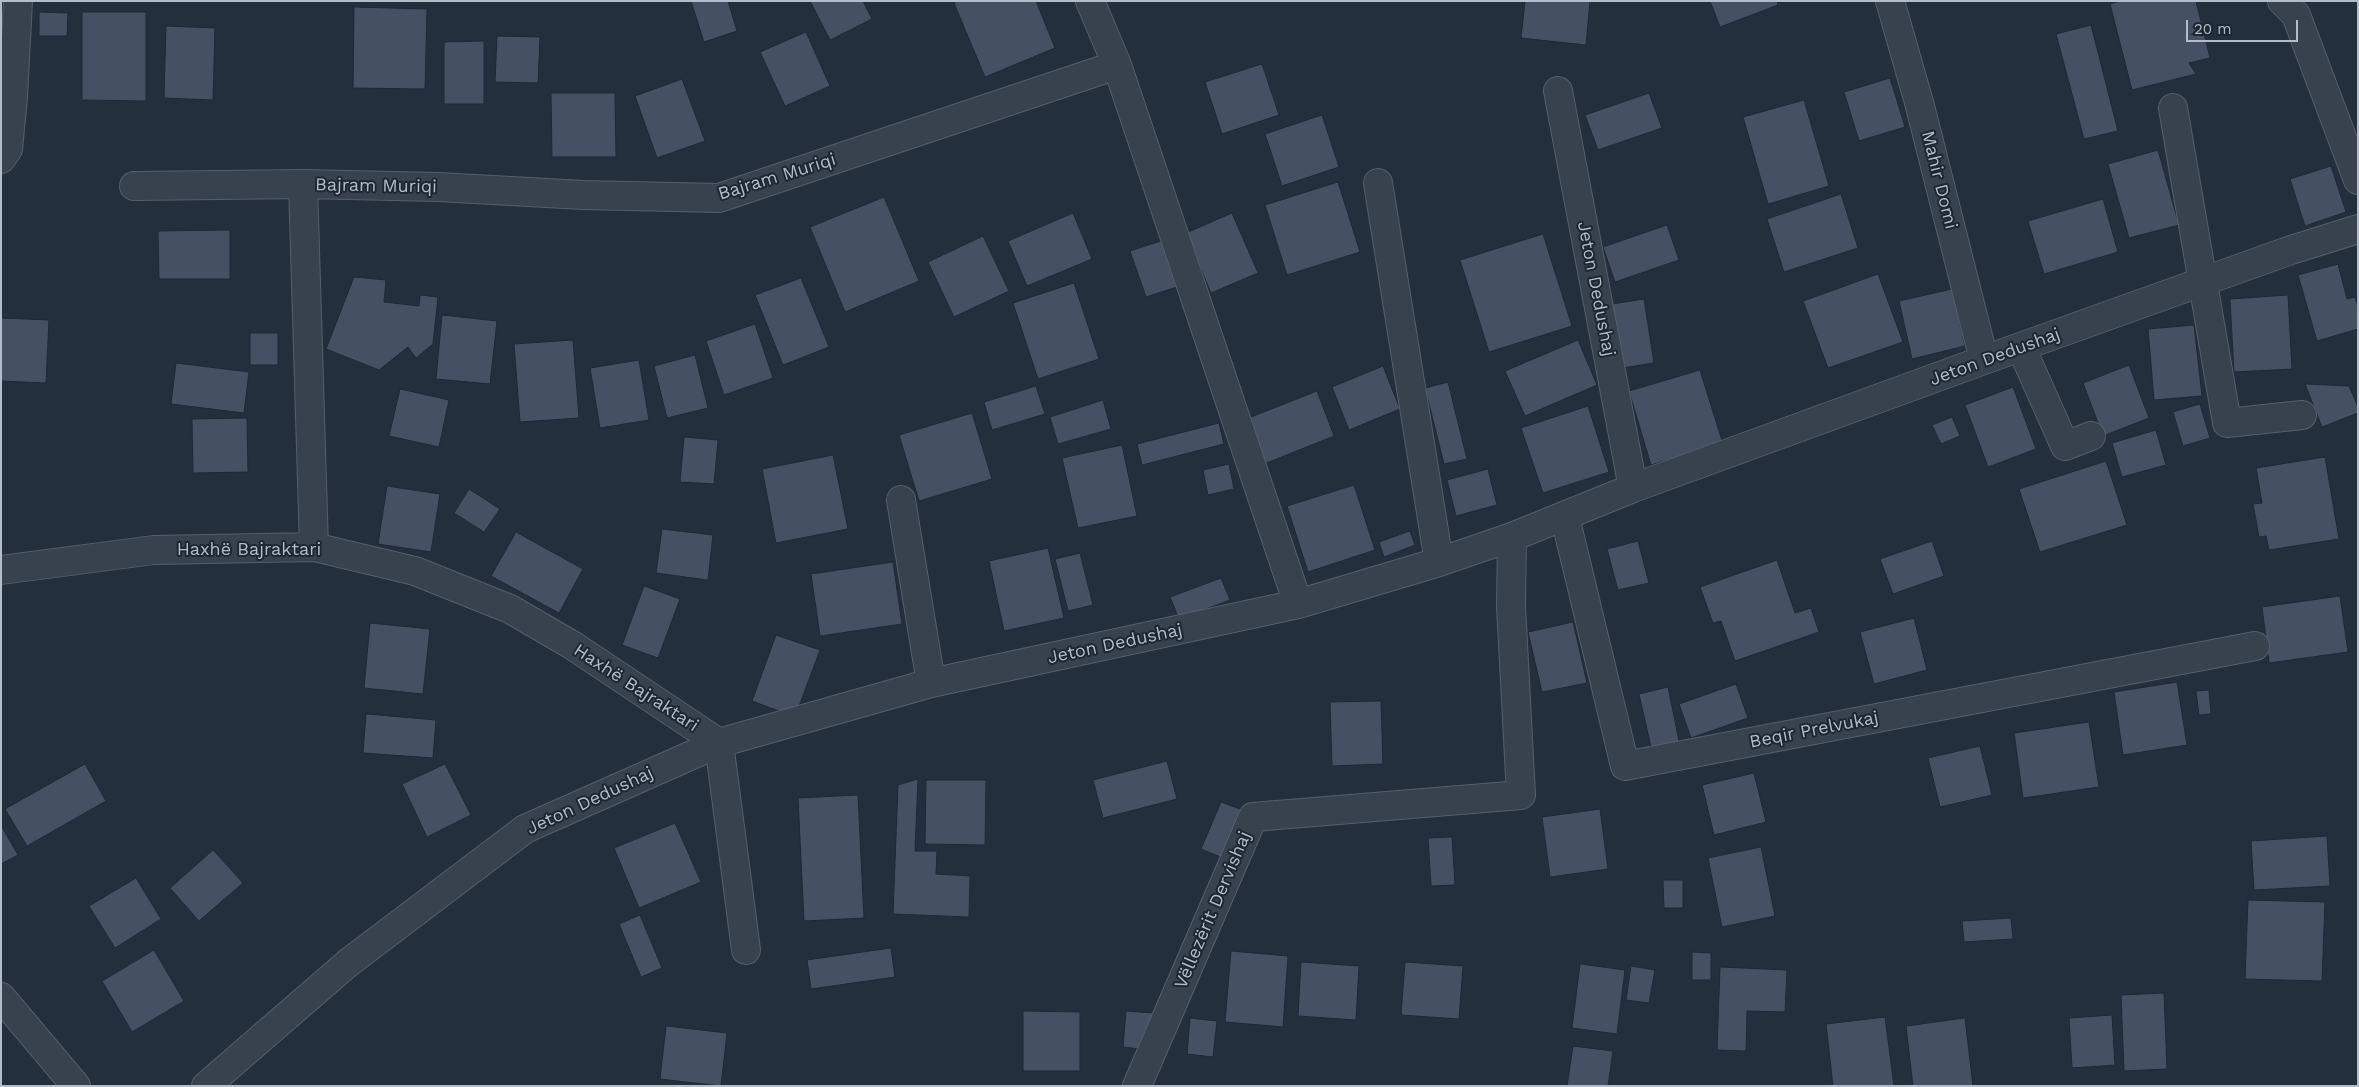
<!DOCTYPE html>
<meta charset="utf-8">
<style>
body{margin:0}
#map{position:relative;width:2359px;height:1087px;overflow:hidden;background:#242f3e;font-family:"Work Sans",sans-serif}
canvas{display:block}
.frame{position:absolute;inset:0;border:2px solid #b4bcc9;pointer-events:none}
.scale{position:absolute;left:2186px;top:20px;width:112px;height:22px;box-sizing:border-box;border:2px solid #b4bcc9;border-top:0;padding-left:6px;font-size:15px;line-height:18px;white-space:nowrap;color:#b4bcc9;-webkit-text-stroke:4px #1d2633;paint-order:stroke}
</style>
<div id="map">
<canvas width="2359" height="1087"></canvas>
<div class="frame"></div>
<div class="scale">20 m</div>
</div>
<script>
const ctx = document.querySelector('canvas').getContext('2d');
ctx.lineJoin = 'round';
function paint(path, color) {
  ctx.fillStyle = color;
  ctx.fill(path, 'evenodd');
}
function poly(rows) {
  const path = new Path2D();
  for (const r of rows) {
    path.moveTo(r[0], r[1]);
    for (let i = 2; i < r.length; i += 2) path.lineTo(r[i], r[i + 1]);
  }
  return path;
}
function stroke(path, color, width, dash) {
  ctx.strokeStyle = color;
  ctx.lineWidth = width;
  ctx.lineCap = dash ? 'butt' : 'round';
  ctx.setLineDash(dash || []);
  ctx.stroke(path);
}
function label(font, color, halo, rows, align = 'center') {
  ctx.font = font + ' "Work Sans",sans-serif';
  ctx.lineWidth = 4;
  ctx.setLineDash([]);
  ctx.textBaseline = 'middle';
  ctx.strokeStyle = halo;
  ctx.fillStyle = color;
  for (const [text, x, y, turn = 0] of rows) {
    ctx.save();
    ctx.translate(x, y);
    ctx.rotate((+turn || 0) * Math.PI / 180);
    ctx.textAlign = isNaN(turn) ? turn : align;
    if (halo) ctx.strokeText(text, 0, 0);
    ctx.fillText(text, 0, 0);
    ctx.restore();
  }
}
const building = poly([
 [691,1,728,1,737,31,704,42,691,1],
 [810,1,863,1,872,19,830,40,810,1],
 [957,1,1036,1,1055,48,985,77,954,3,957,1],
 [1525,1,1590,1,1586,45,1521,38,1525,1],
 [1710,1,1777,1,1778,5,1720,27,1710,1],
 [2120,1,2196,1,2210,58,2189,63,2196,74,2132,90,2110,4,2120,1],
 [354,7,427,9,425,89,353,88,354,7],
 [39,12,68,13,67,36,39,36,39,12],
 [82,12,146,12,146,101,82,100,82,12],
 [2091,25,2118,131,2084,139,2056,34,2091,25],
 [166,26,215,28,213,100,164,98,166,26],
 [806,32,830,86,785,106,760,52,806,32],
 [497,36,540,37,538,83,495,82,497,36],
 [484,41,484,104,444,104,444,42,484,41],
 [1262,64,1279,115,1222,134,1205,82,1262,64],
 [1890,78,1905,127,1859,141,1844,92,1890,78],
 [682,79,705,141,657,158,635,96,682,79],
 [551,93,615,93,616,157,552,157,551,93],
 [1649,93,1662,128,1598,150,1585,115,1649,93],
 [1804,100,1829,186,1768,204,1743,117,1804,100],
 [1322,115,1339,167,1282,186,1265,134,1322,115],
 [2158,150,2179,225,2129,238,2108,164,2158,150],
 [2331,166,2346,212,2305,226,2290,179,2331,166],
 [1338,182,1360,252,1287,275,1265,205,1338,182],
 [1841,194,1858,248,1784,272,1767,219,1841,194],
 [884,197,919,281,845,312,810,227,884,197],
 [2103,199,2118,252,2044,274,2028,221,2103,199],
 [1073,213,1092,259,1027,286,1008,241,1073,213],
 [1232,213,1258,273,1211,293,1186,233,1232,213],
 [1667,225,1679,260,1615,282,1603,247,1667,225],
 [230,230,230,279,159,279,158,231,230,230],
 [1543,234,1572,326,1489,352,1460,260,1543,234],
 [983,236,1009,291,954,317,928,262,983,236],
 [1164,240,1180,286,1146,297,1130,251,1164,240],
 [2338,264,2347,299,2355,297,2358,307,2358,329,2317,341,2298,275,2338,264],
 [1878,274,1903,342,1828,368,1803,301,1878,274],
 [354,277,386,280,384,302,419,306,420,295,438,297,433,344,416,358,408,347,379,370,326,349,354,277],
 [801,278,829,347,783,365,755,295,801,278],
 [1074,283,1099,359,1038,379,1013,303,1074,283],
 [1952,289,1965,346,1912,359,1899,301,1952,289],
 [2288,295,2292,369,2234,372,2230,299,2288,295],
 [1644,299,1654,363,1622,368,1612,304,1644,299],
 [442,315,497,321,490,384,436,379,442,315],
 [1,318,49,320,46,383,1,381,1,318],
 [755,324,773,378,724,395,706,341,755,324],
 [2194,325,2202,396,2154,400,2148,329,2194,325],
 [250,333,278,333,278,365,250,365,250,333],
 [573,340,579,418,520,422,514,344,573,340],
 [1578,340,1597,385,1525,416,1505,371,1578,340],
 [695,355,708,408,667,418,654,366,695,355],
 [639,360,649,420,600,428,590,368,639,360],
 [176,363,249,372,244,413,171,404,176,363],
 [2129,365,2149,418,2103,436,2083,383,2129,365],
 [1383,366,1400,409,1349,430,1332,387,1383,366],
 [1700,370,1723,444,1651,465,1629,391,1700,370],
 [1448,382,1467,459,1444,464,1425,388,1448,382],
 [2305,384,2349,386,2358,407,2358,413,2322,427,2305,384],
 [1036,386,1045,414,992,430,984,402,1036,386],
 [2013,387,2036,449,1988,467,1965,405,2013,387],
 [400,389,449,400,439,447,389,436,400,389],
 [1317,391,1334,436,1264,464,1246,419,1317,391],
 [1103,400,1111,429,1058,444,1050,417,1103,400],
 [2200,404,2210,438,2183,446,2173,412,2200,404],
 [1588,406,1609,472,1543,493,1521,428,1588,406],
 [972,413,992,479,919,501,899,435,972,413],
 [1952,417,1960,436,1941,444,1932,425,1952,417],
 [247,418,248,472,193,473,192,419,247,418],
 [1219,423,1224,444,1142,465,1137,444,1219,423],
 [2156,430,2166,465,2122,477,2112,443,2156,430],
 [684,437,718,440,714,484,680,482,684,437],
 [1122,445,1137,516,1078,528,1062,458,1122,445],
 [833,455,848,529,776,543,762,469,833,455],
 [2325,457,2339,539,2269,550,2266,536,2259,537,2253,504,2262,503,2256,468,2325,457],
 [2106,461,2127,525,2040,552,2019,489,2106,461],
 [1229,464,1234,489,1208,495,1203,470,1229,464],
 [1488,469,1497,505,1456,516,1447,480,1488,469],
 [1354,485,1375,550,1308,572,1287,506,1354,485],
 [387,486,440,494,431,552,378,544,387,486],
 [469,489,500,509,484,532,454,513,469,489],
 [662,529,713,535,708,580,656,573,662,529],
 [1410,531,1415,545,1384,557,1379,542,1410,531],
 [516,532,583,569,559,613,491,576,516,532],
 [1638,541,1649,583,1618,590,1607,549,1638,541],
 [1932,541,1944,576,1893,594,1880,559,1932,541],
 [1048,548,1064,618,1004,631,989,561,1048,548],
 [1080,553,1093,605,1068,611,1055,559,1080,553],
 [1777,560,1795,613,1811,608,1819,632,1735,661,1721,621,1713,623,1700,587,1777,560],
 [893,562,902,624,820,636,811,574,893,562],
 [1221,578,1230,600,1179,619,1170,597,1221,578],
 [644,586,680,599,658,658,622,645,644,586],
 [2340,596,2348,652,2269,663,2262,607,2340,596],
 [1914,618,1927,670,1874,684,1860,632,1914,618],
 [1573,622,1587,683,1542,692,1528,632,1573,622],
 [370,623,430,629,423,694,364,688,370,623],
 [776,635,820,650,795,717,752,701,776,635],
 [2177,682,2187,745,2123,755,2114,692,2177,682],
 [1736,684,1748,718,1691,738,1679,704,1736,684],
 [1668,687,1680,746,1652,751,1639,694,1668,687],
 [2209,690,2211,714,2199,715,2196,691,2209,690],
 [1381,701,1383,764,1332,766,1330,702,1381,701],
 [366,714,436,720,433,758,363,753,366,714],
 [2089,722,2099,787,2023,798,2014,733,2089,722],
 [1980,746,1992,795,1940,807,1928,758,1980,746],
 [1167,761,1177,799,1103,818,1093,780,1167,761],
 [85,764,106,801,27,846,5,809,85,764],
 [445,764,471,815,427,837,402,784,445,764],
 [1754,773,1766,822,1714,835,1702,785,1754,773],
 [918,779,915,851,937,851,936,874,970,876,969,917,893,914,898,785,918,779],
 [926,780,986,780,985,845,925,844,926,780],
 [858,795,864,918,804,921,798,798,858,795],
 [1221,802,1248,812,1228,860,1201,849,1221,802],
 [1600,809,1608,869,1550,877,1542,817,1600,809],
 [675,823,701,882,639,908,614,848,675,823],
 [1,825,18,855,1,864,1,825],
 [2327,836,2330,886,2254,890,2251,841,2327,836],
 [1452,837,1455,885,1431,886,1428,838,1452,837],
 [1761,847,1775,916,1722,927,1708,858,1761,847],
 [213,850,243,883,199,921,170,888,213,850],
 [136,878,161,919,115,948,89,906,136,878],
 [1663,880,1683,880,1683,908,1664,908,1663,880],
 [2248,900,2325,902,2322,981,2245,979,2248,900],
 [640,915,662,968,641,977,619,924,640,915],
 [2011,918,2013,939,1964,942,1962,921,2011,918],
 [891,948,895,977,811,989,807,960,891,948],
 [154,950,184,1001,132,1032,102,981,154,950],
 [1231,951,1288,956,1283,1027,1225,1022,1231,951],
 [1692,952,1711,953,1711,980,1692,980,1692,952],
 [1301,962,1359,966,1356,1020,1298,1016,1301,962],
 [1405,962,1463,966,1459,1019,1401,1015,1405,962],
 [1580,964,1625,970,1617,1034,1572,1028,1580,964],
 [1631,966,1655,970,1649,1003,1626,1000,1631,966],
 [1720,967,1787,970,1785,1012,1747,1011,1746,1051,1717,1050,1720,967],
 [2164,993,2167,1069,2124,1071,2121,995,2164,993],
 [1023,1011,1080,1012,1080,1071,1023,1071,1023,1011],
 [1126,1011,1153,1013,1149,1050,1123,1047,1126,1011],
 [2112,1015,2115,1065,2072,1068,2069,1018,2112,1015],
 [1885,1017,1894,1086,1833,1086,1826,1024,1885,1017],
 [1190,1018,1217,1021,1213,1057,1187,1054,1190,1018],
 [1965,1018,1973,1086,1913,1086,1906,1026,1965,1018],
 [666,1026,727,1033,721,1086,660,1079,666,1026],
 [1573,1046,1613,1051,1608,1086,1567,1086,1573,1046]
]);
paint(building, '#455162');
stroke(building, '#1f2835', 1);
const minor = poly([
 [1090,1,1117,65,1298,604],
 [1890,1,1920,106,1984,360],
 [2282,1,2296,15,2358,180],
 [1558,91,1633,488],
 [2173,108,2227,423,2302,415],
 [1,159,8,149,13,97,18,1],
 [1378,183,1439,562],
 [303,184,438,187,583,195,719,198,1117,65],
 [134,186,303,184,314,547],
 [2021,347,2065,446,2091,436],
 [901,500,931,683],
 [1565,517,1625,766,2255,646],
 [1,570,154,550,314,547,415,571,510,609,572,645,719,743,746,950],
 [1,997,76,1086],
 [206,1086,348,963,525,829,719,743,931,683,1298,604,1439,562,1512,537,1633,488,1984,360,2291,250,2358,229],
 [1137,1086,1253,817,1521,795,1511,606,1512,537]
]);
stroke(minor, '#565f6c', 30);
stroke(minor, '#38414e', 28);
label('18px', '#b4bcc9', '#1d2633', [
 ["Bajram Muriqi",777,177,-17],
 ["Mahir Domi",1939,180,76],
 ["Bajram Muriqi",376,186,1],
 ["Jeton Dedushaj",1596,289,79],
 ["Jeton Dedushaj",1995,357,-20],
 ["Haxhë Bajraktari",249,550],
 ["Jeton Dedushaj",1115,644,-12],
 ["Haxhë Bajraktari",636,688,33],
 ["Beqir Prelvukaj",1814,730,-11],
 ["Jeton Dedushaj",590,801,-25],
 ["Vëllezërit Dervishaj",1213,910,-67]
]);
</script>
